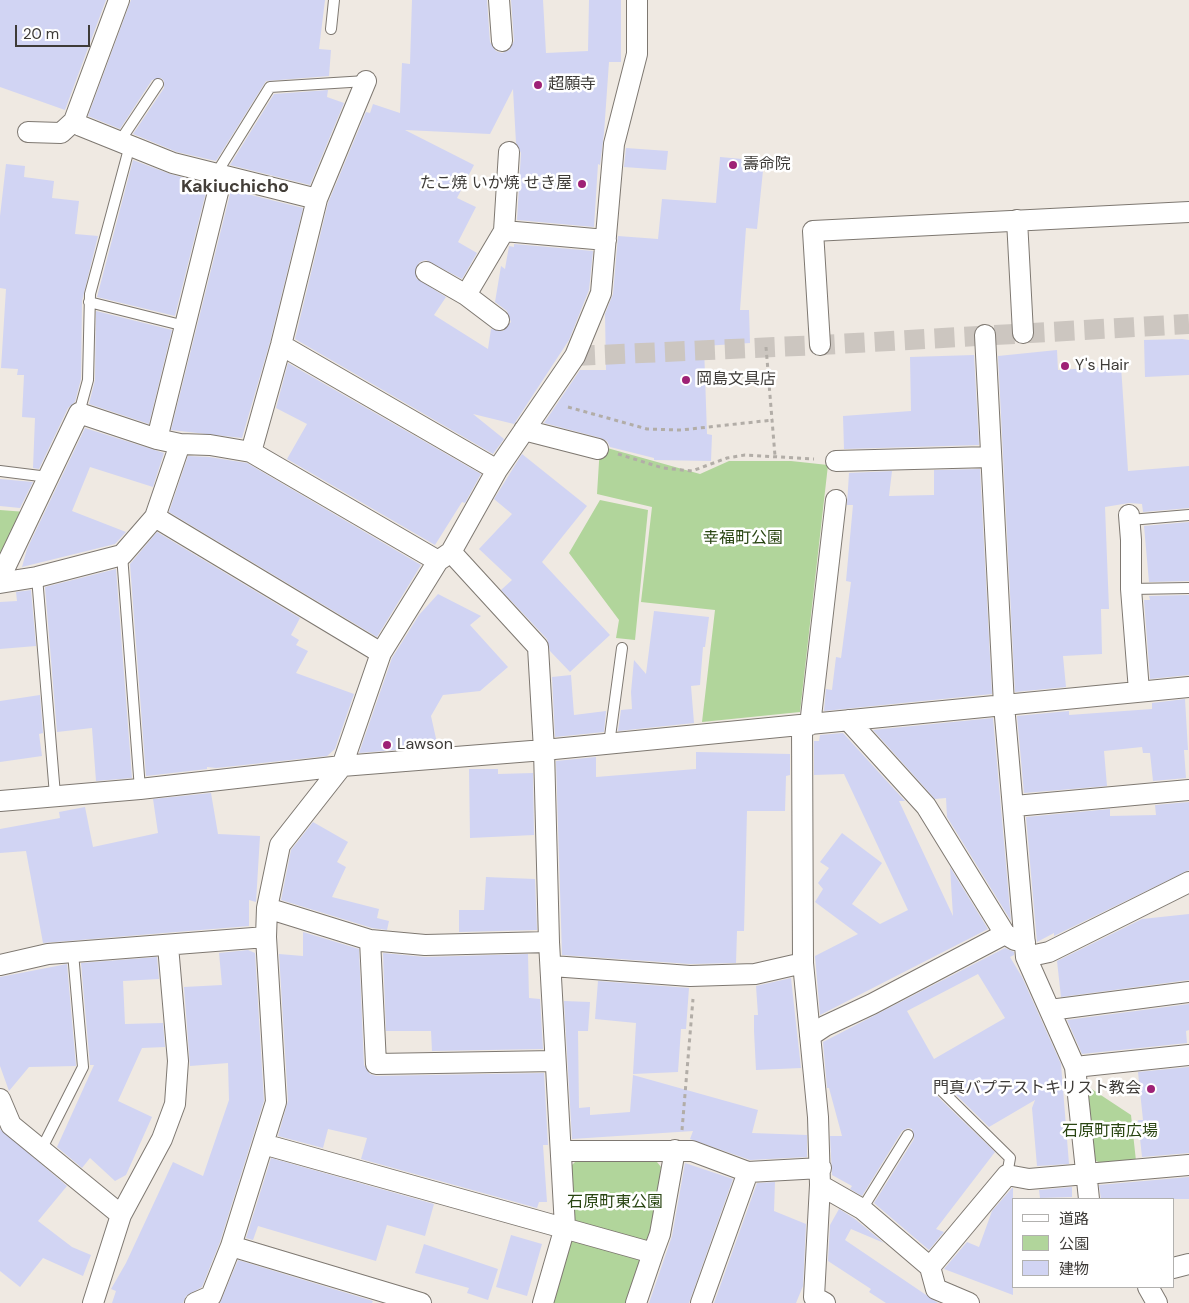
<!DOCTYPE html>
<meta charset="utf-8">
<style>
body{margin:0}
#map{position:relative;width:1189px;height:1303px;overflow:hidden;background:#efe9e2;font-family:"DM Sans","Noto Sans JP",sans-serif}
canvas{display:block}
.legend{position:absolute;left:1012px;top:1198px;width:162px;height:90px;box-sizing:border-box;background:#fff;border:1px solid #b2b1af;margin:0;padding:6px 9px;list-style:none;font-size:15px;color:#3e3b38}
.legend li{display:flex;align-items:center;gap:10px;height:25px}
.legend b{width:25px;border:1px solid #b2b1af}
.scale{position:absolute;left:15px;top:25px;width:75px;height:22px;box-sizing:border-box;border:2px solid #3e3b38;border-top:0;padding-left:6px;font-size:15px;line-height:18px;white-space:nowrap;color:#3e3b38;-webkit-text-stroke:4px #fff;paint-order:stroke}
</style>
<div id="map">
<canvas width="1189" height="1303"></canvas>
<ul class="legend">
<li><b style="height:6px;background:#fff"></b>道路</li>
<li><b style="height:14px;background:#b1d59b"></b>公園</li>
<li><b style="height:14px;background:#d1d4f3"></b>建物</li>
</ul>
<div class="scale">20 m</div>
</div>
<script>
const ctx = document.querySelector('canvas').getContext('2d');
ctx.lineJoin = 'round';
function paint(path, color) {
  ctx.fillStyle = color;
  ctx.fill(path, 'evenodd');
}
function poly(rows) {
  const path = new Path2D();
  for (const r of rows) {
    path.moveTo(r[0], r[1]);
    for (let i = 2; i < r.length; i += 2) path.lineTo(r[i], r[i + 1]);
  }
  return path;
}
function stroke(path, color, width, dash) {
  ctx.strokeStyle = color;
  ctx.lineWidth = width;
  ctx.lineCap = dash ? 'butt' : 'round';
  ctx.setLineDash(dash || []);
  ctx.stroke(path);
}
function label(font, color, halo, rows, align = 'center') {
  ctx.font = font + ' "DM Sans","Noto Sans JP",sans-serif';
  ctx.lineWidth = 5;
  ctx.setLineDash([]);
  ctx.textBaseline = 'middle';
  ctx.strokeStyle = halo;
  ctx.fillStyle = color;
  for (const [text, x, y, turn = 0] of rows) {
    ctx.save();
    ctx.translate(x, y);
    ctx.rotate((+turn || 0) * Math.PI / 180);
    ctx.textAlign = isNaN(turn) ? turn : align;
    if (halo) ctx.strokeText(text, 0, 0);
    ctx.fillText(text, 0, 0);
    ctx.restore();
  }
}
paint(poly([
 [600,446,700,474,729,461,791,461,828,465,800,712,702,722,715,610,641,602,652,507,597,494],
 [600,500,648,510,635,640,616,638,619,620,569,553],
 [0,510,26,512,0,566],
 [1081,1082,1131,1115,1136,1161,1102,1164,1091,1158],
 [653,1157,661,1167,654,1221,631,1303,550,1303,575,1218,570,1167,578,1159]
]), '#b1d59b');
paint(poly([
 [0,0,106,0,65,110,0,87],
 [131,0,325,0,319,49,331,50,329,76,266,81,216,161,177,152,133,134,164,88,164,81,161,78,152,80,120,129,88,116],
 [412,0,487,0,490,42,496,51,502,53,509,50,514,41,511,0,543,0,546,53,588,51,589,0,621,0,621,62,609,62,604,133,600,165,598,164,594,227,517,220,521,153,516,143,513,89,490,134,405,130,474,165,457,198,476,207,458,242,477,253,462,279,426,260,420,262,416,267,416,278,446,297,434,315,488,349,491,329,503,331,511,322,507,311,495,302,501,266,505,269,509,246,514,247,514,244,593,251,589,290,569,340,514,424,473,414,504,439,493,454,295,339,328,203,366,112,370,113,373,104,400,113,402,63,410,64],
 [328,90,327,97,344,103,310,185,230,165,274,94],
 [626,148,668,151,666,170,624,167],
 [720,157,764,161,757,229,746,228,740,310,749,310,750,343,704,346,707,434,712,435,711,461,654,460,654,458,610,447,607,441,601,438,544,423,580,370,606,370,605,314,613,294,618,236,658,239,662,199,716,203],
 [133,160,170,174,208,184,175,316,97,297],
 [6,164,25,166,24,177,54,181,52,198,79,201,75,234,98,236,82,301,81,379,75,402,68,408,39,469,33,468,35,418,22,417,24,375,17,375,18,369,1,368,6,289,0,288,0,216],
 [231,190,303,208,270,342,242,438,171,430],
 [96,311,172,330,149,424,89,404,95,380],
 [1182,339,1189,340,1189,375,1145,377,1144,340],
 [1057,350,1058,370,1121,366,1128,471,1189,466,1189,508,1143,512,1142,504,1129,503,1105,507,1109,609,1101,609,1102,654,1063,656,1066,687,1015,692,998,356],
 [974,355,979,445,844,449,843,416,911,411,910,357],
 [288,363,481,474,465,503,462,502,435,545,287,459,307,424,276,408],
 [85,428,164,453,153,487,90,467,72,511,126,532,115,544,22,567,27,549],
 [522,454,587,506,542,562,610,635,570,672,550,651,547,639,501,590,512,580,479,549,512,514,494,499],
 [188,456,209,457,247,463,421,565,377,637,169,512],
 [980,469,992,694,824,711,826,689,832,690,836,657,841,658,851,582,846,581,853,505,847,505,849,473,892,471,889,496,934,495,934,470],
 [0,479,33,482,20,508,0,506],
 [1189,522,1189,581,1149,582,1144,526],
 [157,532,300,618,291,635,299,640,296,645,308,651,296,673,354,694,335,749,327,756,216,768,207,767,207,769,146,776,130,564],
 [116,569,132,778,96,781,92,728,57,732,45,587],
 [31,590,36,646,0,649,0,602,17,601,16,592],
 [438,594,481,616,470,625,508,667,480,691,443,695,431,716,437,743,422,746,422,748,359,753,392,658,419,615],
 [1189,595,1189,675,1150,679,1144,600,1150,600,1149,596],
 [654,611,709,617,705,647,703,647,700,685,691,686,694,723,618,731,621,710,632,709,631,692,634,660,646,674],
 [571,675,574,715,606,711,604,732,555,737,552,677],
 [40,695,43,733,39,734,42,756,0,762,0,701],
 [1185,699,1188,750,1184,750,1186,778,1153,781,1150,753,1143,753,1142,747,1104,751,1107,786,1024,793,1017,716,1069,711,1069,715,1152,709,1152,703],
 [993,718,1011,921,947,817,946,798,935,799,873,730],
 [843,733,905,801,899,801,953,916,950,867,988,929,820,1015,815,956,858,934,815,902,823,889,818,883,829,868,820,862,842,833,882,863,852,904,880,924,908,910,844,774,814,775,814,741,819,741,820,735],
 [696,752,790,754,790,775,786,776,785,811,747,811,744,931,737,931,736,963,690,964,562,955,556,761,596,757,596,777,696,769],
 [469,769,498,769,498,774,533,773,534,835,470,838],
 [211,793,218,834,260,836,256,902,249,900,249,926,43,943,26,851,0,853,0,829,60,818,59,812,85,807,93,847,158,833,153,799],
 [1189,802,1189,870,1054,936,1054,933,1037,942,1026,817,1110,809,1110,816,1156,815,1155,805],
 [313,822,348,842,337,862,346,867,332,897,379,909,377,918,389,921,387,930,372,928,281,900,291,850],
 [486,877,535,879,537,930,459,932,459,910,484,910],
 [1189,914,1189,980,1061,997,1057,961,1142,919],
 [303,932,359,949,364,1065,370,1074,376,1076,544,1073,548,1145,543,1145,547,1202,539,1202,537,1208,361,1159,367,1138,328,1129,323,1148,278,1136,288,1101,279,954,303,956],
 [1005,948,1014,952,1014,955,1010,957,1022,977,1061,1064,1069,1164,1037,1166,1032,1108,1035,1100,989,1127,946,1085,936,1085,934,1089,936,1095,995,1152,936,1229,944,1232,929,1250,874,1203,914,1139,912,1129,908,1128,902,1131,862,1196,850,1189,852,1186,832,1175,830,1136,842,1136,829,1088,827,1088,823,1042],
 [978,974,1005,1018,934,1059,907,1011],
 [248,950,255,953,264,1101,220,1242,202,1287,186,1296,183,1303,112,1303,116,1291,111,1289,126,1263,173,1162,203,1176,229,1100,228,1063,190,1066,184,987,222,985,219,953],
 [383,953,425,957,528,954,529,998,540,999,543,1049,432,1051,431,1031,386,1031],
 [157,957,159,979,123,981,125,1024,163,1023,165,1047,142,1048,118,1101,152,1117,126,1175,115,1181,90,1158,82,1168,57,1147,94,1065,90,1065,81,963],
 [67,964,76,1066,29,1067,9,1091,0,1066,0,977],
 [791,978,801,1068,756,1070,754,1031,754,1015,758,1015,756,986],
 [598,981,689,988,686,1029,681,1029,678,1072,633,1074,636,1023,595,1019],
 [564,1001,590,1002,588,1031,578,1031,579,1108,590,1107,590,1115,630,1112,633,1075,758,1110,752,1133,807,1135,807,1157,750,1160,690,1139,693,1131,572,1139],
 [1189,1004,1189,1030,1186,1031,1187,1043,1082,1054,1067,1020],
 [1189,1067,1189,1153,1142,1157,1138,1120,1143,1120,1138,1072],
 [0,1129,67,1186,38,1221,72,1247,91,1255,83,1276,43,1258,20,1287,0,1271],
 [271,1158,434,1204,425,1236,387,1225,376,1261,258,1226,253,1240,246,1238],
 [685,1163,733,1179,689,1303,649,1303,672,1236],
 [1189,1177,1189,1199,1101,1199,1099,1185],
 [775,1182,774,1211,806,1224,803,1286,796,1303,714,1303,757,1183],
 [1072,1187,1072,1197,1040,1198,1039,1190],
 [1012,1188,1013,1188,1013,1295,944,1269,967,1242,979,1247,992,1211],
 [839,1209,855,1219,884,1243,851,1229,845,1240,938,1303,886,1303,869,1292,871,1289,828,1261,830,1225],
 [511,1235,542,1244,527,1296,496,1287],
 [424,1244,498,1269,488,1300,467,1293,469,1288,415,1273],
 [238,1260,373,1301,372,1303,220,1303]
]), '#d1d4f3');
stroke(poly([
 [575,356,820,345,1189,324]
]), '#ccc6c0', 20, [20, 10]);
const service = poly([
 [331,29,334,0],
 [120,141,158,84],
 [216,174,270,87,366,81],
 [89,302,185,326],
 [79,413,88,380,90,294,130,145],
 [0,471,48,477],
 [1130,520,1189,515],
 [122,555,140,789],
 [37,577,55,795],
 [1131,589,1189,588],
 [609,744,622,648],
 [941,1090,1010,1158,1007,1175],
 [41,1150,83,1067,73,953],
 [862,1209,908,1135]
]);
const minor = poly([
 [499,0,502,41],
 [74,121,81,126,173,163,317,199,281,345,251,452],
 [28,132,61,133,74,121,119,0],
 [317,199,366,81],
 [1017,220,1023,333],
 [504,231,606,240],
 [426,272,466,295,499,320],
 [466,295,504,231,509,152],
 [985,335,1004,705,1026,957,1075,1067,1089,1199],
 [281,345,497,470],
 [820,345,813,231,1189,212],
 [524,430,598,449],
 [157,439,222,176],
 [836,461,991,457],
 [1129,515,1131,540,1131,589,1139,691],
 [155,517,381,653],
 [451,552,538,647,544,750,549,942,565,1227,543,1303],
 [0,578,79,413,157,439,180,444],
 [0,583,37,577,122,555,155,517,180,444,210,445,251,452,438,561],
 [848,720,926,806,1005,934,1015,940,1025,942],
 [810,725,836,500],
 [802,726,803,963,818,1117,820,1185,862,1209,930,1267,936,1289,969,1303],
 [0,801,140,789,342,766,544,750,1189,687],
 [1015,806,1189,790],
 [267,908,370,940,425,945,549,942],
 [370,940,376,1064,555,1061],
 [1026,957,1049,952,1189,882],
 [0,965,48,954,266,937],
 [552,966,690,976,755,974,803,963],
 [1050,1010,1189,992],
 [810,1036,825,1026,872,1004,1005,934],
 [1075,1067,1189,1055],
 [0,1099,11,1125,121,1215,93,1303],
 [263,1144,653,1253,660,1234,675,1150],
 [562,1151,692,1151,748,1172,821,1168],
 [820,1185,814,1297,825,1303],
 [121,1215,162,1139,175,1104,178,1061,168,946],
 [231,1246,421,1303],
 [930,1267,1007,1175,1029,1179,1189,1165],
 [1173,1268,1189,1264],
 [1148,1287,1157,1303],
 [195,1303,211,1296,231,1246,276,1102,266,937,267,908,280,845,342,766,381,653,438,561,451,552,497,470,575,356,601,293,614,144,637,54,637,0],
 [636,1303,653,1253],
 [701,1303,748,1172]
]);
stroke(service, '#7e7871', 12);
stroke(minor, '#7e7871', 22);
stroke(poly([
 [766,347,775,456],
 [568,407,647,429,681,430,773,420],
 [618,454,663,468,692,471,727,458,745,455,814,459],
 [682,1130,693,999]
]), '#b2ada7', 3, [4, 4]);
stroke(service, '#fff', 10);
stroke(minor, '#fff', 20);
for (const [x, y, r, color] of [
 [538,85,5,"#9e2176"],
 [733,165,5,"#9e2176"],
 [582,184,5,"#9e2176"],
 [1065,366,5,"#9e2176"],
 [686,380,5,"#9e2176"],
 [387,745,5,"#9e2176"],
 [1151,1089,5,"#9e2176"]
]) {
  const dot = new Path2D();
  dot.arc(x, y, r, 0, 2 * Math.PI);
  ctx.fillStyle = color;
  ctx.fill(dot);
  stroke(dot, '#fff', 2);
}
label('16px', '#3e3b38', '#fff', [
 ["超願寺",548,85],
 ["壽命院",743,165],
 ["たこ焼 いか焼 せき屋",572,184,"right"],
 ["Y's Hair",1075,366],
 ["岡島文具店",696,380],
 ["Lawson",397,745],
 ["門真バプテストキリスト教会",1141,1089,"right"]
], 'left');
label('16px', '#294512', '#fff', [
 ["幸福町公園",743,539],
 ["石原町南広場",1110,1132],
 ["石原町東公園",615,1203]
]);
label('bold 18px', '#433e38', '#fff', [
 ["Kakiuchicho",235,187]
]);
</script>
